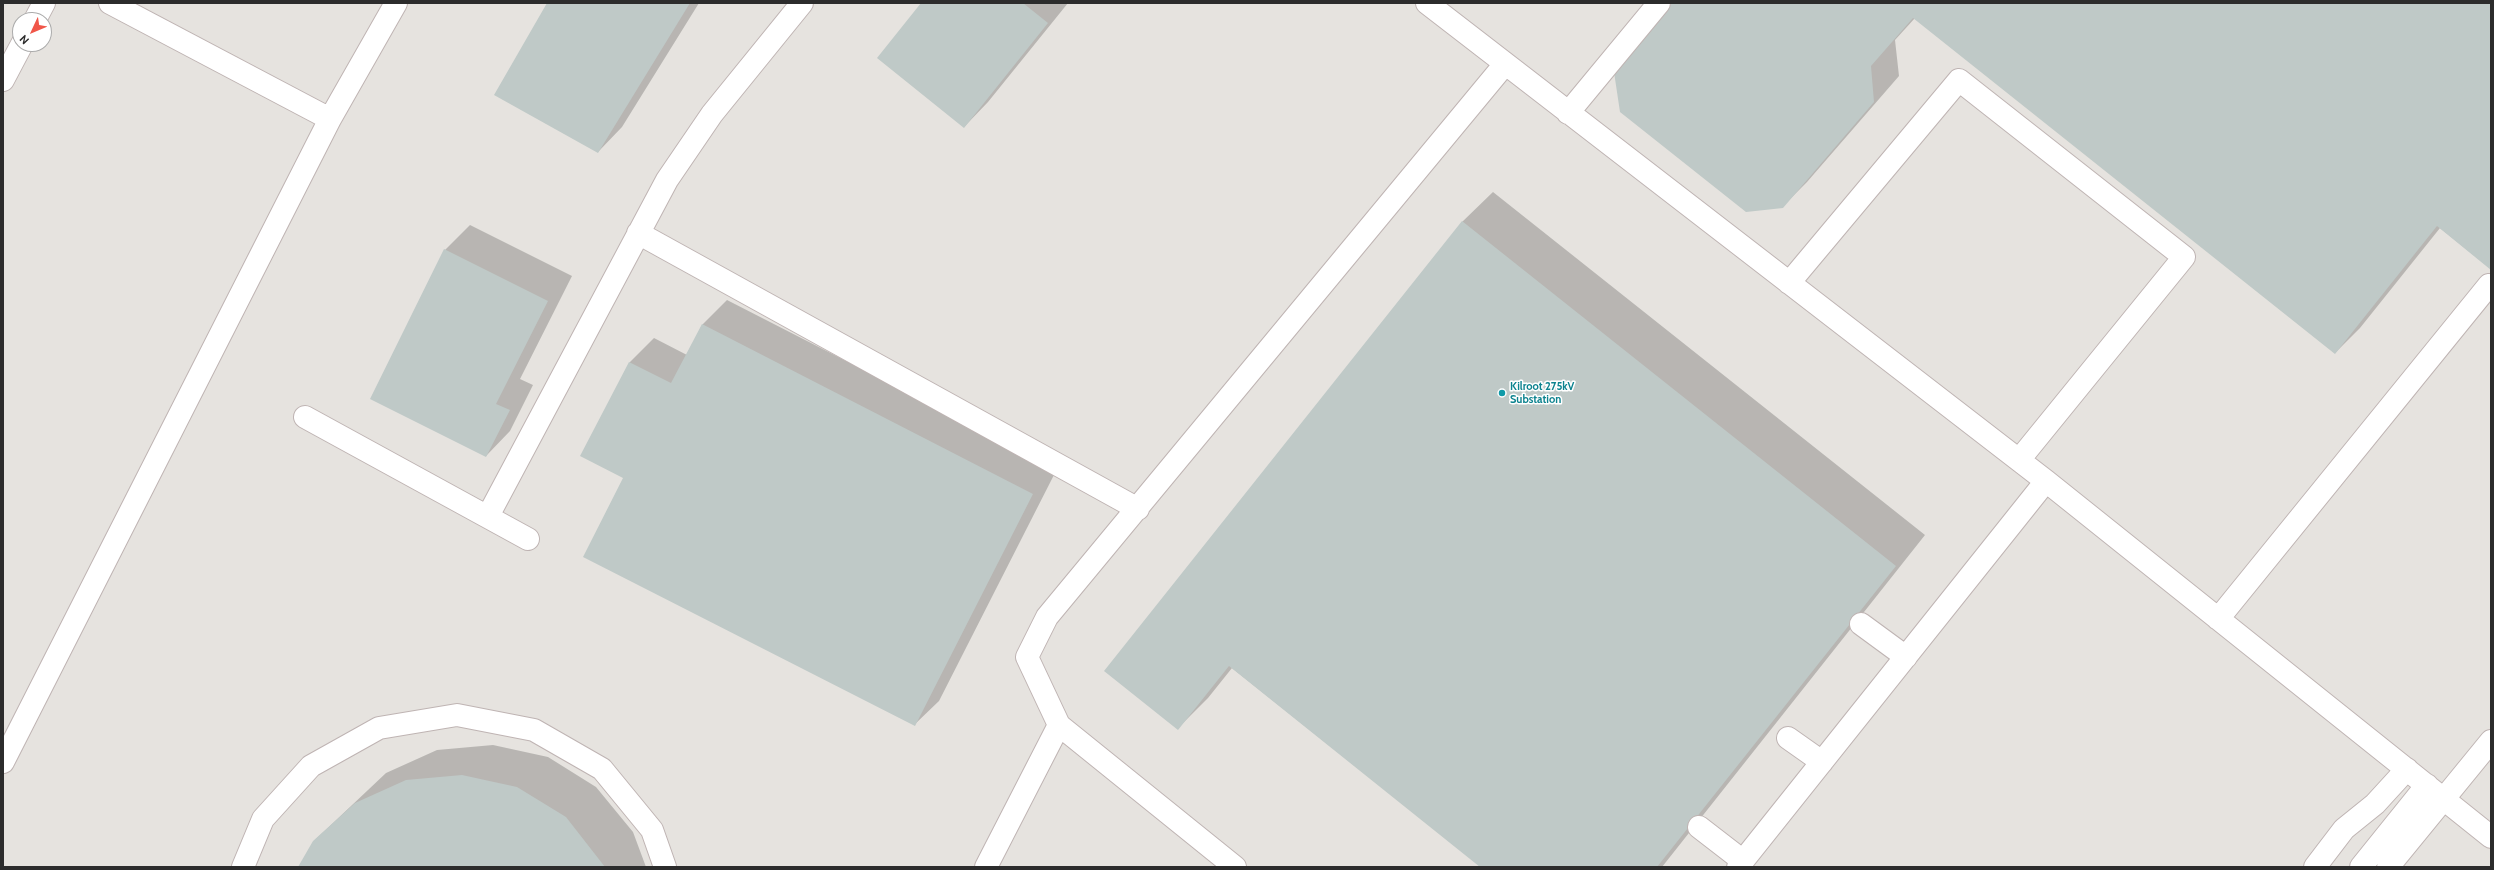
<!DOCTYPE html>
<style>
body{margin:0}
#map{position:relative;width:2494px;height:870px;overflow:hidden;background:#dfedeb;font-family:Cabin,sans-serif}
canvas{display:block}
.frame{position:absolute;inset:0;border:4px solid #2c2c2c;pointer-events:none}
.north{position:absolute;left:12px;top:12px;width:40px;height:40px;box-sizing:border-box;background:#fff;border:1px solid #ababab;border-radius:50%;rotate:226deg;font-size:11px;font-weight:700;line-height:16px;text-align:center;color:#2c2c2c}
.north::after{content:'';display:block;margin:auto;width:14px;height:18px;background:#f05649;clip-path:polygon(50% 0,100% 100%,50% 72%,0 100%)}
</style>
<div id="map">
<canvas width="2494" height="870"></canvas>
<div class="frame"></div>
<div class="north">N</div>
</div>
<script>
const ctx = document.querySelector('canvas').getContext('2d');
ctx.lineJoin = 'round';
function paint(path, color) {
  ctx.fillStyle = color;
  ctx.fill(path, 'evenodd');
}
function poly(rows) {
  const path = new Path2D();
  for (const r of rows) {
    path.moveTo(r[0], r[1]);
    for (let i = 2; i < r.length; i += 2) path.lineTo(r[i], r[i + 1]);
  }
  return path;
}
function stroke(path, color, width, dash) {
  ctx.strokeStyle = color;
  ctx.lineWidth = width;
  ctx.lineCap = dash ? 'butt' : 'round';
  ctx.setLineDash(dash || []);
  ctx.stroke(path);
}
function label(font, color, halo, rows, align = 'center') {
  ctx.font = font + ' Cabin,sans-serif';
  ctx.lineWidth = 3;
  ctx.setLineDash([]);
  ctx.textBaseline = 'middle';
  ctx.strokeStyle = halo;
  ctx.fillStyle = color;
  for (const [text, x, y, turn = 0] of rows) {
    ctx.save();
    ctx.translate(x, y);
    ctx.rotate((+turn || 0) * Math.PI / 180);
    ctx.textAlign = isNaN(turn) ? turn : align;
    if (halo) ctx.strokeText(text, 0, 0);
    ctx.fillText(text, 0, 0);
    ctx.restore();
  }
}
paint(poly([
 [3,3,2491,3,2491,867,3,867],
 [20,20,44,20,44,44,20,44]
]), '#e6e3df');
paint(poly([
 [548,3,699,3,622,127,598,152],
 [922,3,1068,3,988,102,964,127],
 [1673,3,2491,3,2491,269,2440,228,2360,328,2335,353,1915,18,1895,40,1899,76,1807,182,1782,207],
 [1493,192,1925,535,1662,867,1482,867,1232,668,1208,698,1178,728,1462,222],
 [470,225,572,276,520,379,533,385,510,431,486,456,445,250],
 [727,300,1057,469,939,701,914,725,625,478,582,456,630,362,654,338,687,355,703,324],
 [493,745,548,757,596,787,633,832,646,867,299,867,314,841,386,773,437,750]
]), '#0003');
paint(poly([
 [547,3,690,3,598,153,494,95],
 [921,3,1023,3,1048,23,964,128,877,58],
 [1672,3,2491,3,2491,270,2437,226,2335,354,1913,18,1871,66,1874,102,1783,208,1746,212,1620,112,1614,72],
 [1462,221,1896,566,1657,867,1480,867,1229,666,1178,730,1104,671],
 [444,249,548,301,496,404,510,410,486,457,370,399],
 [702,324,1033,494,915,726,583,557,623,478,580,456,629,362,671,383],
 [462,775,517,787,566,817,605,867,298,867,313,841,355,803,406,780]
]), '#bfc9c7');
const minor = poly([
 [110,3,330,119],
 [1427,3,2046,481,2491,837],
 [35,20,44,3],
 [3,80,22,44],
 [1568,113,1659,3],
 [638,233,1138,509],
 [1789,283,1959,80,2184,257,2019,460],
 [305,417,528,539],
 [488,516,667,180,712,114,802,3],
 [2218,619,2489,285],
 [1861,624,1906,657],
 [1788,738,1822,762],
 [3,762,330,119,396,3],
 [1699,827,1743,861],
 [243,867,263,819,311,766,379,728,457,715,534,730,602,769,652,830,665,867],
 [986,867,1059,725],
 [1235,867,1059,725,1027,657,1047,617,1505,64],
 [1738,867,2046,481],
 [2315,867,2344,829,2375,804,2407,769],
 [2361,867,2427,785],
 [2388,867,2491,741]
]);
stroke(minor, '#bfb4b3', 24);
stroke(minor, '#fff', 22);
for (const [x, y, r, color] of [
 [1502,393,4,"#0f9aa8"]
]) {
  const dot = new Path2D();
  dot.arc(x, y, r, 0, 2 * Math.PI);
  ctx.fillStyle = color;
  ctx.fill(dot);
  stroke(dot, '#fff', 1.5);
}
label('bold 11px', '#0d838f', '#fff', [
 ["Kilroot 275kV",1510,387],
 ["Substation",1510,400]
], 'left');
</script>
